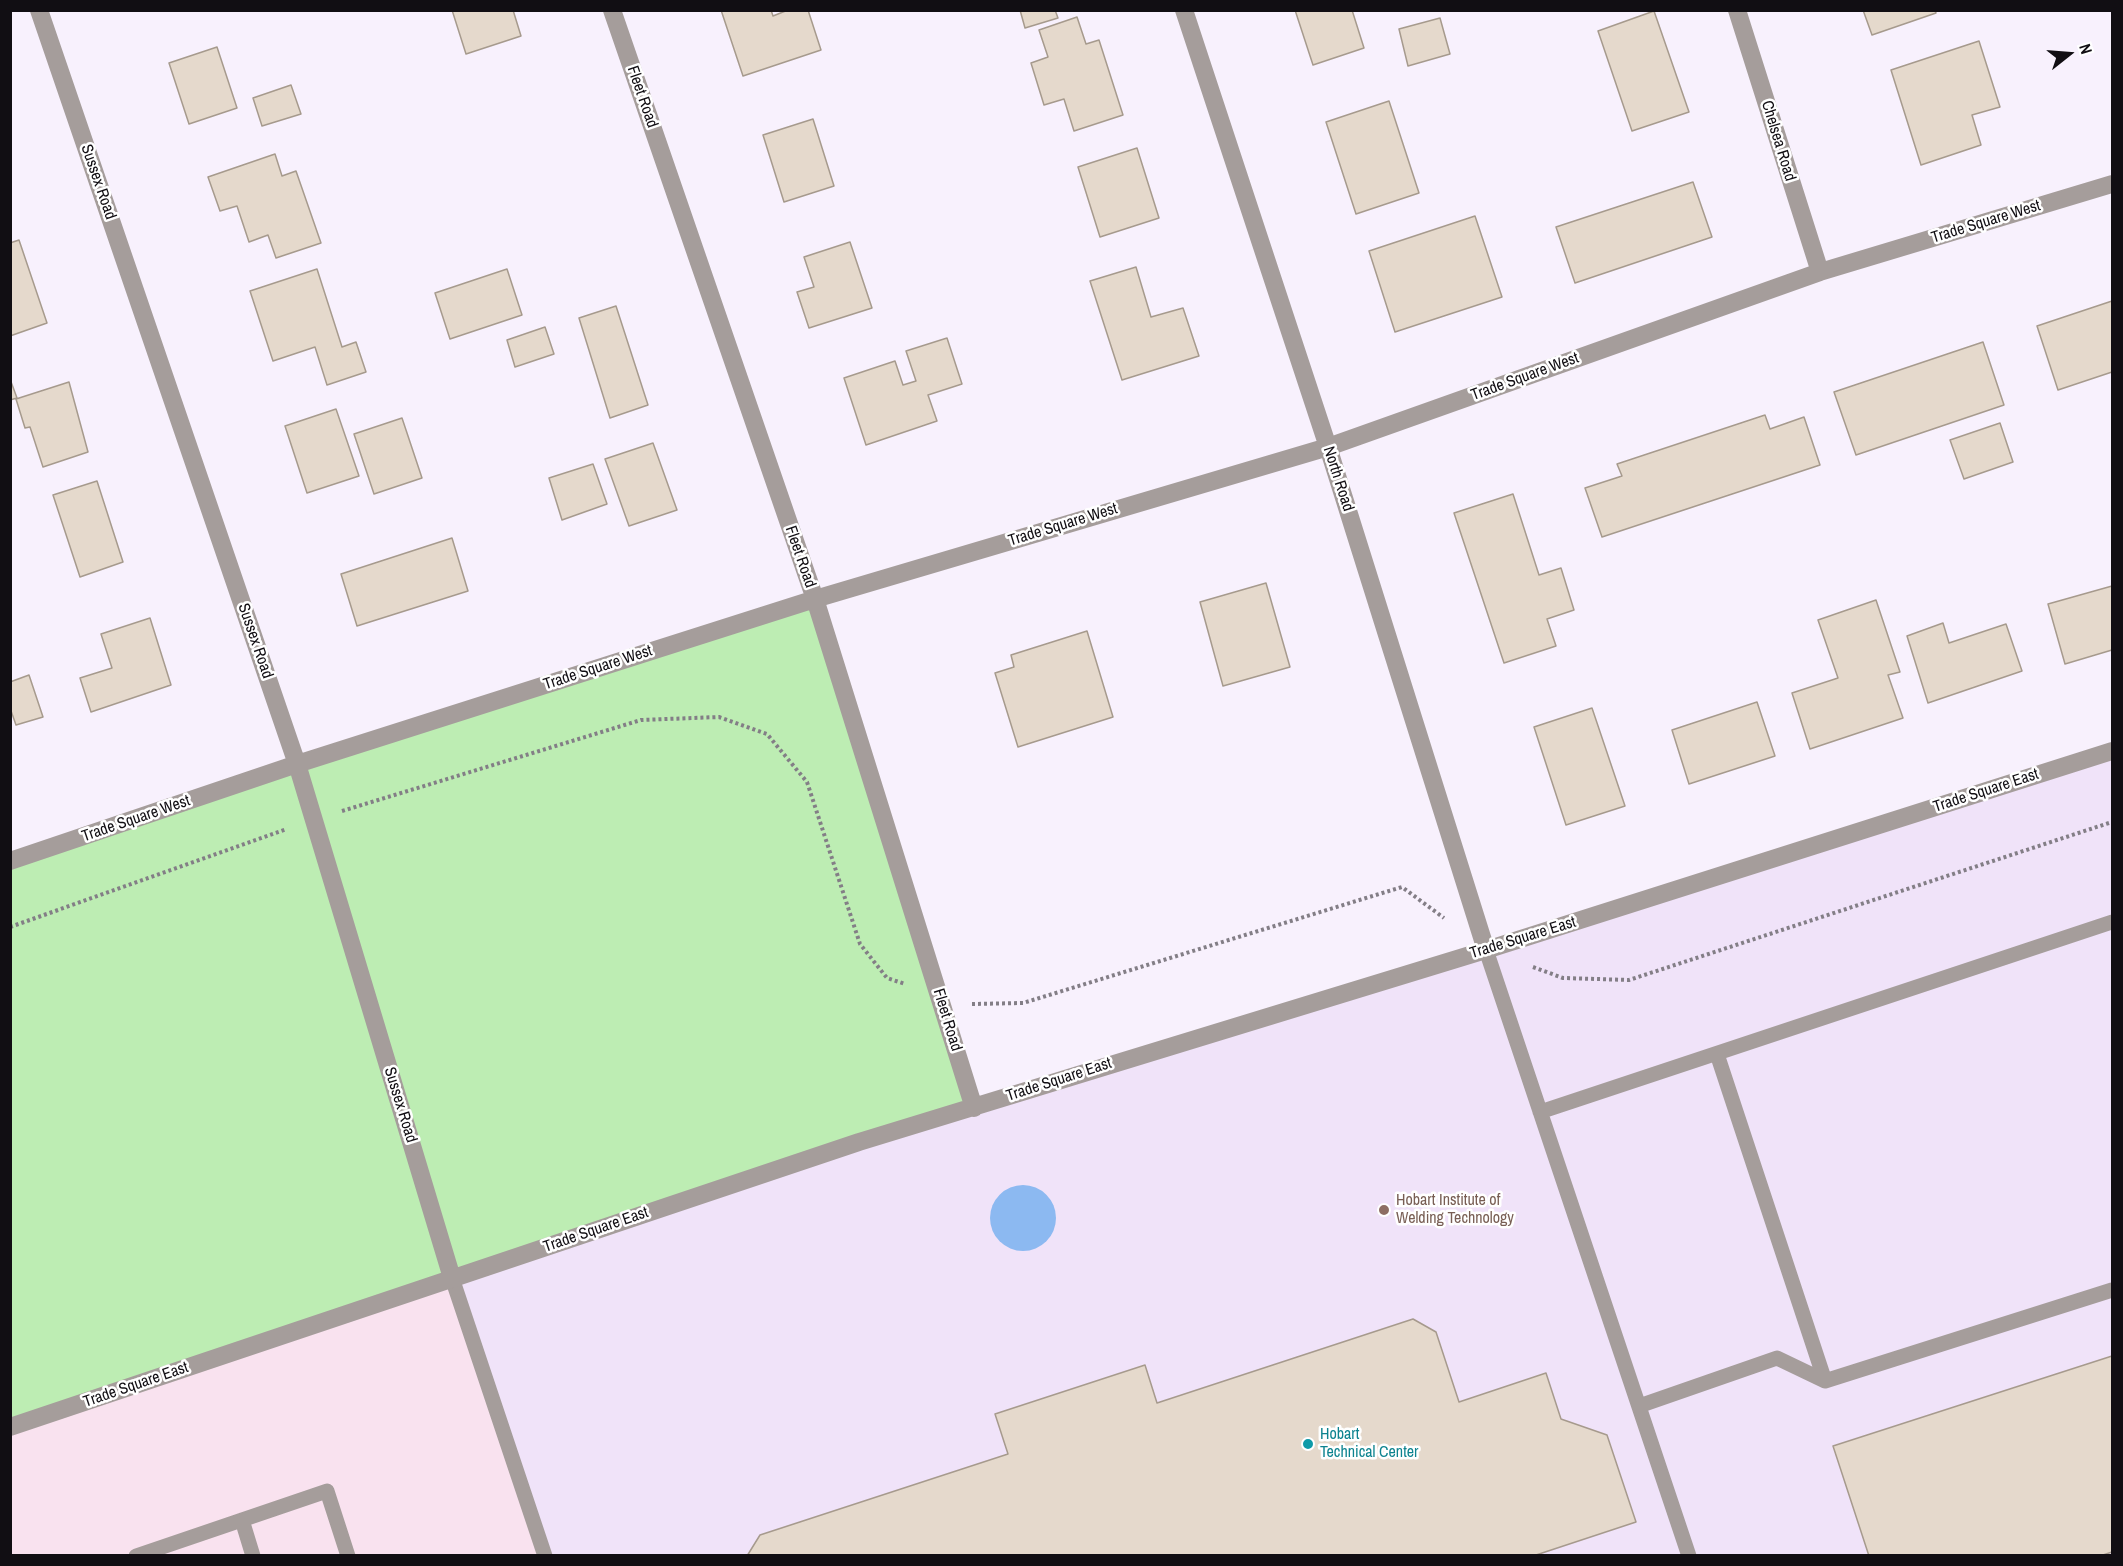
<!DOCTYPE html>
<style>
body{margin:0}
#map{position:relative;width:2123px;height:1566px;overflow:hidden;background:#f8f1fd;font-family:"Archivo Narrow",sans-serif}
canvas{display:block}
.frame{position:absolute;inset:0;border:12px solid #110e13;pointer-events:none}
.north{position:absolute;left:2039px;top:24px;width:60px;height:60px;-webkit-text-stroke:4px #fff;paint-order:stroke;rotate:73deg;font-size:16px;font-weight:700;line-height:24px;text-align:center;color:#110e13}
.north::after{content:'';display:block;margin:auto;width:21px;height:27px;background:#110e13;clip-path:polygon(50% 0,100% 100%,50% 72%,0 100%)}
</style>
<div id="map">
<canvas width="2123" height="1566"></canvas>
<div class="frame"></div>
<div class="north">N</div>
</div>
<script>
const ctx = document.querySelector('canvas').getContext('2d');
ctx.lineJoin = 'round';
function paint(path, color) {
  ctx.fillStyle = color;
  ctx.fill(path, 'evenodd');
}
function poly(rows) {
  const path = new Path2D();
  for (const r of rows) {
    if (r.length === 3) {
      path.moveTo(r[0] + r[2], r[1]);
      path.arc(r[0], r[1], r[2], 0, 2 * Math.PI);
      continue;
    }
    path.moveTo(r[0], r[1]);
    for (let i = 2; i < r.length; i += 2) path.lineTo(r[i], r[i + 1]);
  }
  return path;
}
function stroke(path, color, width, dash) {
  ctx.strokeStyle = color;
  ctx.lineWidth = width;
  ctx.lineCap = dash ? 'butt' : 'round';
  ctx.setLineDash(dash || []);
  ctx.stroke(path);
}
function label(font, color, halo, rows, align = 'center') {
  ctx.font = font + ' "Archivo Narrow",sans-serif';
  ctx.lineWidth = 5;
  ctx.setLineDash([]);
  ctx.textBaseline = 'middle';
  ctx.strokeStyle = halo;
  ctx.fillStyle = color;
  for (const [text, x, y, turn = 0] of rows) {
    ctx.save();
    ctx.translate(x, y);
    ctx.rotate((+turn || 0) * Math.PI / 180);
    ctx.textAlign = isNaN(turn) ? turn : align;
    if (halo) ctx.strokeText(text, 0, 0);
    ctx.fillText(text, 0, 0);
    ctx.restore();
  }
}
paint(poly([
 [2112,751,2112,1555,545,1555,452,1278]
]), '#f0e3f9');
paint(poly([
 [452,1278,545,1555,11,1555,10,1427]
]), '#f9e2ef');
paint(poly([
 [815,599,974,1108,11,1427,10,861]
]), '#bdedb3');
paint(poly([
 [1023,1218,33]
]), '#8cb9f1');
const building = poly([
 [452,10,513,10,521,36,466,54,452,10],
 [721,10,771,10,773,16,788,10,808,10,821,50,743,76,721,10],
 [1020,10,1055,10,1058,18,1025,28,1020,10],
 [1295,10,1352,10,1364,48,1313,65,1295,10],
 [1863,10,1935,10,1936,13,1872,35,1863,10],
 [1654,11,1689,112,1632,131,1598,31,1654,11],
 [1077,17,1086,44,1099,40,1123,115,1074,131,1064,99,1044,105,1031,63,1048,57,1039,30,1077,17],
 [1440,18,1450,54,1408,66,1399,29,1440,18],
 [1979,41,2000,107,1972,115,1981,145,1921,165,1891,70,1979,41],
 [217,47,237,108,189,124,169,63,217,47],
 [291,85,301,114,262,126,253,98,291,85],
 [1389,101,1419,193,1356,214,1326,122,1389,101],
 [813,119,834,186,784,202,763,135,813,119],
 [1137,148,1159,218,1100,237,1078,167,1137,148],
 [275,154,282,176,296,171,321,243,276,258,268,235,249,242,237,206,220,211,208,177,275,154],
 [1693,182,1712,237,1575,283,1556,227,1693,182],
 [1475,216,1502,297,1395,332,1369,251,1475,216],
 [19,240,47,323,10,336,10,243,19,240],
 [850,242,872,308,809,328,797,292,814,287,804,257,850,242],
 [1136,267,1151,317,1183,308,1199,356,1122,380,1090,281,1136,267],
 [317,269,342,347,356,342,366,372,327,385,315,347,273,361,250,291,317,269],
 [507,269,522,315,450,339,435,293,507,269],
 [2112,301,2112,372,2058,390,2037,326,2112,301],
 [616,306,648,405,610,418,579,318,616,306],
 [545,327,554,354,515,367,507,340,545,327],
 [947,338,962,384,928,395,937,421,866,445,844,378,895,361,903,385,916,381,906,351,947,338],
 [1983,342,2004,405,1856,455,1834,392,1983,342],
 [10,379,17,398,10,400,10,379],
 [69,382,88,452,43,467,30,427,25,428,16,399,69,382],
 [336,409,359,476,307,493,285,426,336,409],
 [1765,415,1770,429,1804,417,1820,465,1602,537,1585,488,1622,476,1617,464,1765,415],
 [402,418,422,478,374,494,354,434,402,418],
 [2000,423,2013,462,1964,479,1950,440,2000,423],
 [653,443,677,510,629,526,605,459,653,443],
 [593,464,607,504,562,520,549,478,593,464],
 [97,481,123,562,80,577,53,495,97,481],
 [1513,494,1539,575,1561,568,1574,610,1547,619,1556,646,1504,663,1454,513,1513,494],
 [452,538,468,591,357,626,341,574,452,538],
 [1266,583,1290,667,1223,686,1200,602,1266,583],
 [2112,586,2112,650,2065,664,2048,604,2112,586],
 [1876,600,1900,672,1888,675,1903,718,1810,749,1792,693,1838,678,1818,620,1876,600],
 [150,618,171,685,91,712,80,678,112,668,101,634,150,618],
 [1943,623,1949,643,2006,624,2022,671,1928,703,1907,636,1943,623],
 [1087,631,1113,717,1018,747,995,673,1014,667,1011,655,1087,631],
 [29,675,43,717,16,725,10,708,10,682,29,675],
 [1757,702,1775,756,1689,784,1672,730,1757,702],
 [1592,708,1625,806,1566,825,1534,727,1592,708],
 [1413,1319,1436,1332,1459,1402,1546,1373,1561,1419,1607,1435,1636,1522,1533,1556,747,1556,760,1535,1008,1454,995,1414,1145,1365,1157,1403,1413,1319],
 [2112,1356,2112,1552,2100,1556,1869,1556,1833,1446,2112,1356]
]);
paint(building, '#e5d9cc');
stroke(building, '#a69a8d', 1.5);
stroke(poly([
 [342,811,641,720,719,717,767,734,807,782,860,944,887,978,905,984],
 [10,927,287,829],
 [1533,967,1563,978,1629,980,2112,822],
 [972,1004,1023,1003,1402,887,1444,918]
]), '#837e86', 4, [3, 3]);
stroke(poly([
 [1486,950,1689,1556],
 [1717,1054,1825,1381],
 [1540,1112,2112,922],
 [452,1278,545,1556],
 [1639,1406,1777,1358,1825,1381,2112,1290],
 [242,1520,253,1556],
 [136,1556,327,1491,348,1556]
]), '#a59d9b', 15);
stroke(poly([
 [39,10,297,764,452,1278],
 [612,10,815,599,974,1108],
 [1184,10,1328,447,1486,950],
 [1737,10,1820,272],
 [10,861,297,764,815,599,1328,447,1820,272,2112,184],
 [10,1427,859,1142,1486,950,2112,751]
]), '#a59d9b', 18);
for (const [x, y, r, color] of [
 [1384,1210,6,"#8d6e63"],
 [1308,1444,6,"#0f9aa8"]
]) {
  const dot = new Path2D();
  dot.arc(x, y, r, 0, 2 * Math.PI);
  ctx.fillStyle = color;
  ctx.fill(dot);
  stroke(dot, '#fff', 2);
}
label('16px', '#110e13', '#fff', [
 ["Fleet Road",642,97,71],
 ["Chelsea Road",1778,141,73],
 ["Sussex Road",98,182,71],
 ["Trade Square West",1986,222,-17],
 ["Trade Square West",1525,377,-20],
 ["North Road",1338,479,72],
 ["Trade Square West",1063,525,-17],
 ["Fleet Road",800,557,71],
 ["Sussex Road",255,641,71],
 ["Trade Square West",598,668,-18],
 ["Trade Square East",1986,791,-18],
 ["Trade Square West",136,819,-19],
 ["Trade Square East",1523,938,-17],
 ["Fleet Road",947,1020,73],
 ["Trade Square East",1059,1080,-18],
 ["Sussex Road",400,1105,73],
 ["Trade Square East",596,1230,-19],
 ["Trade Square East",136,1385,-19]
]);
label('16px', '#785e54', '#fff', [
 ["Hobart Institute of",1396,1201],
 ["Welding Technology",1396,1219]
], 'left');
label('16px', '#0d838f', '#fff', [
 ["Hobart",1320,1435],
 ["Technical Center",1320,1453]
], 'left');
</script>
